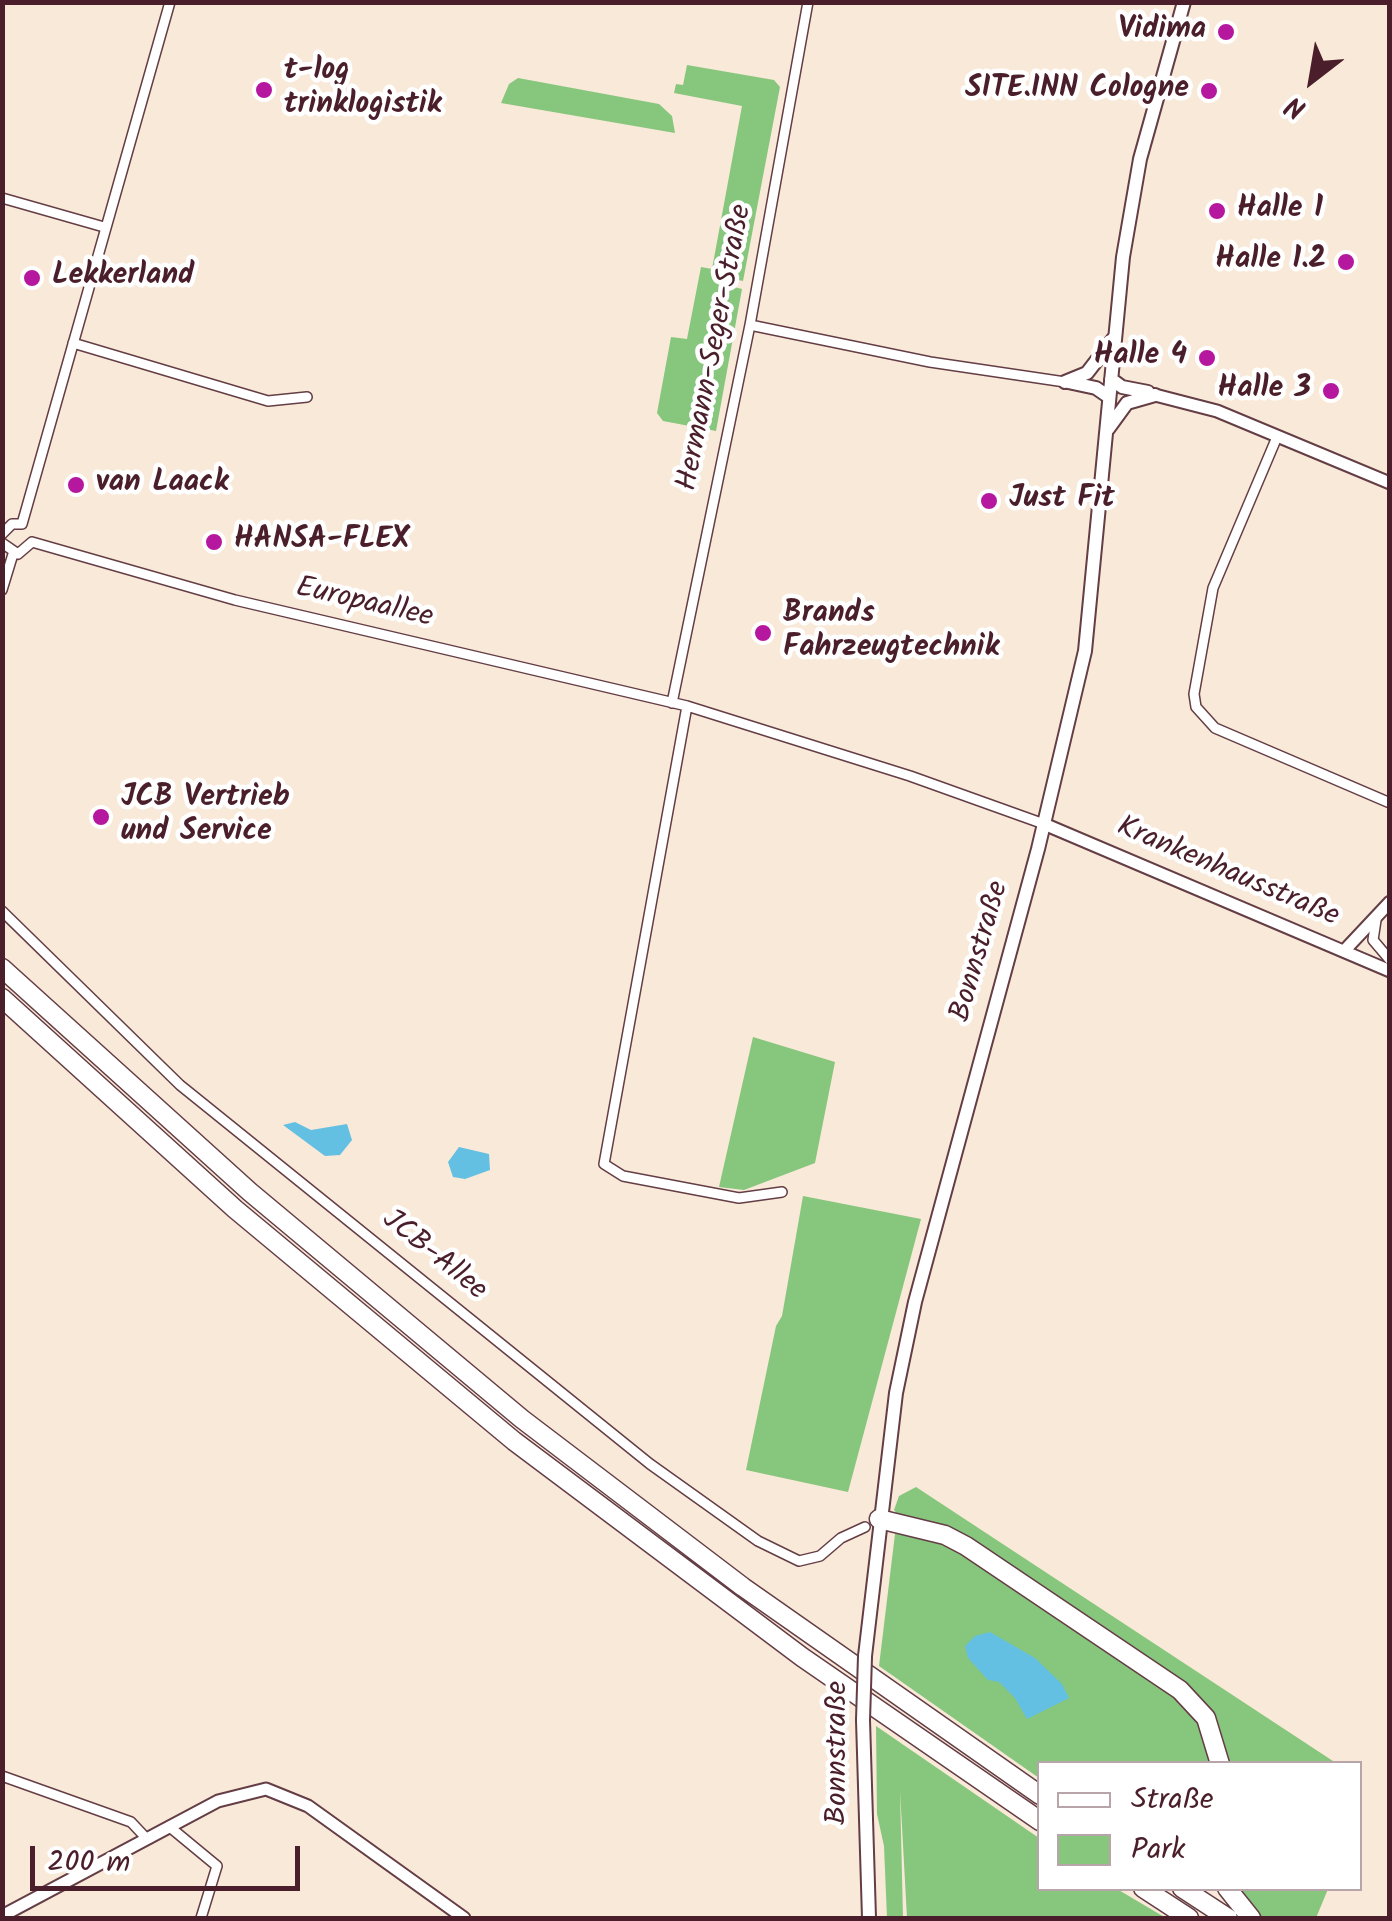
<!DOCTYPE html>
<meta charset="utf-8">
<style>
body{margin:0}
#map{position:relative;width:1392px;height:1921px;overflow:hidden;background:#f9e9d8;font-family:Kalam,sans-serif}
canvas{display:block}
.frame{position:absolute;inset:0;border:5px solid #4a1f2b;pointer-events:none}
.legend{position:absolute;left:1037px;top:1761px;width:325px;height:130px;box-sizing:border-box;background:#fff;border:2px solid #b7a5aa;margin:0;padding:12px 18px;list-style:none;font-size:30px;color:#4a1f2b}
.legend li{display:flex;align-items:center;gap:20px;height:50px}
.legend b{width:50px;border:2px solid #b7a5aa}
.north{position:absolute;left:1262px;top:30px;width:100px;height:100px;-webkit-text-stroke:8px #fff;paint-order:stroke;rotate:211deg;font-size:28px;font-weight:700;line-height:40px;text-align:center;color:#4a1f2b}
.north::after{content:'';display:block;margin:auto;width:35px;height:45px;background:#4a1f2b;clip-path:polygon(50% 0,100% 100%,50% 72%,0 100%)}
.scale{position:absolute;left:30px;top:1846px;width:270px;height:45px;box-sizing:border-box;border:5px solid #4a1f2b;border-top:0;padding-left:12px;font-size:30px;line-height:35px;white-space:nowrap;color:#4a1f2b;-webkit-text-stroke:8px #fff;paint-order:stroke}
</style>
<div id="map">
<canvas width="1392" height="1921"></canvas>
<div class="frame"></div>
<ul class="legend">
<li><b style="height:12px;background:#fff"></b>Straße</li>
<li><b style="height:28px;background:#87c67d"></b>Park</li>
</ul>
<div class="north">N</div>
<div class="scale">200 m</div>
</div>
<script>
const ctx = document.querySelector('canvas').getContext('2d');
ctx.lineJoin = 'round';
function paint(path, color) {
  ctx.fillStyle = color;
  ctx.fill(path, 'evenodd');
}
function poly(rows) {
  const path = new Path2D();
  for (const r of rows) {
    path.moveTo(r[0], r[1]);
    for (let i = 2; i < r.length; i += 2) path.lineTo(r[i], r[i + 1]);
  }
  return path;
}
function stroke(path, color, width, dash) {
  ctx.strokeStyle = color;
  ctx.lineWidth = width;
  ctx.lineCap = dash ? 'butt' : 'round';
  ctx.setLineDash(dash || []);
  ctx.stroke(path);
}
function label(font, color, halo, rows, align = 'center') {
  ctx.font = font + ' Kalam,sans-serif';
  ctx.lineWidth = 9;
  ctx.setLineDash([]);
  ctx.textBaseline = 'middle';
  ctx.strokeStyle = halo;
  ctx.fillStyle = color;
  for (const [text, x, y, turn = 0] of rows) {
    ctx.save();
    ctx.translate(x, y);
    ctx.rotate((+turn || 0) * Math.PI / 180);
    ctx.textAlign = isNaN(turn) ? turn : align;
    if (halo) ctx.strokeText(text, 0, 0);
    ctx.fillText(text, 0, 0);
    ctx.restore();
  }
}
paint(poly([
 [687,65,774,80,780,87,743,281,728,278,726,285,742,289,716,431,663,421,657,413,671,337,687,339,701,267,712,269,742,106,674,93,676,84,683,85],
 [518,78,659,104,672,116,675,133,501,103,509,84],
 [753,1037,835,1062,815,1163,744,1190,719,1187],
 [803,1196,921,1219,848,1492,746,1470,776,1326,782,1316],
 [916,1487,1336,1763,1226,1763,1217,1725,1181,1684,898,1515,894,1510,899,1496],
 [903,1530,949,1544,1171,1689,1196,1713,1215,1763,1040,1764,1039,1778,879,1666,895,1534],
 [876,1726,1039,1838,1040,1888,1117,1889,1166,1918,907,1918,900,1790,903,1918,887,1918,884,1846,877,1814],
 [1233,1889,1328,1889,1316,1918,1257,1918]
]), '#87c67d');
paint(poly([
 [295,1122,311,1130,347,1124,352,1140,340,1155,325,1156,283,1125],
 [459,1147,489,1154,490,1170,465,1179,453,1177,448,1162],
 [990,1632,1035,1658,1062,1684,1069,1698,1027,1719,1015,1698,999,1682,988,1680,968,1658,965,1646,975,1636]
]), '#64c0e2');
const minor = poly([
 [2,198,104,227],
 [750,325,930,362,1065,382],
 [73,343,268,401,307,397],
 [1277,437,1213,588,1194,694,1196,707,1215,728,1390,803],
 [22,524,170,2],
 [2,534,12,524,22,524],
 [32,542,235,600,687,706,910,776,1044,824],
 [2,543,18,554,32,542],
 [2,590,13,554],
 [672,703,750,325,808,2],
 [687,706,604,1164,623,1176,739,1198,782,1192],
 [2,911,180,1085,650,1464,758,1541,799,1561,820,1556,841,1538,865,1527],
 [1376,920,1373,940,1390,960],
 [2,1776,131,1822,147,1839],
 [171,1828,217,1866,201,1918]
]);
const tertiary = poly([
 [1155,395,1217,411,1390,483],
 [1044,824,1390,971],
 [1344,951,1390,902],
 [2,1916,218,1801,266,1789,308,1806,464,1918]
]);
const secondary = poly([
 [1111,379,1122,387,1148,392],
 [1065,382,1087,373,1114,338],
 [1068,382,1096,388,1109,397],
 [1108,429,1127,403,1155,395],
 [865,1656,896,1393,915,1302,1038,849,1085,651,1123,257,1140,159,1184,2],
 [863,1720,869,1918]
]);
const motorway = poly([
 [2,968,250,1192,522,1419,743,1587,1040,1795],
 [2,998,235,1209,514,1441,802,1657,1040,1821],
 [879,1519,945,1535,966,1546,1180,1690,1206,1718,1220,1764],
 [1143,1888,1189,1918],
 [1182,1888,1228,1918],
 [1227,1888,1251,1918]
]);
stroke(minor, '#643d45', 12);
stroke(tertiary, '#643d45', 15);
stroke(secondary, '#643d45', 16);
stroke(motorway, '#643d45', 21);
stroke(minor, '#fff', 9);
stroke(tertiary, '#fff', 11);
stroke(secondary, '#fff', 12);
stroke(motorway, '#fff', 18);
const secondaryBridge = poly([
 [863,1720,865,1656]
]);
stroke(secondaryBridge, '#643d45', 16, []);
stroke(secondaryBridge, '#fff', 12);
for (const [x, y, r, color] of [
 [1226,32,10,"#b5179e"],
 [264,90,10,"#b5179e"],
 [1209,91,10,"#b5179e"],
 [1217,211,10,"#b5179e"],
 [1346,262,10,"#b5179e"],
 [32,278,10,"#b5179e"],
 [1207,358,10,"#b5179e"],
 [1331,391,10,"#b5179e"],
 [76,485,10,"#b5179e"],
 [989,501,10,"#b5179e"],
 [214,542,10,"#b5179e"],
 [763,633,10,"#b5179e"],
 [101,817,10,"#b5179e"]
]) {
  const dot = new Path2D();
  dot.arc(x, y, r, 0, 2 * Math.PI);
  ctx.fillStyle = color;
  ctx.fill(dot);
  stroke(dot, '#fff', 4);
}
label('bold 30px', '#4a1f2b', '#fff', [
 ["Vidima",1206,32,"right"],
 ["t-log",284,73],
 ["trinklogistik",284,107],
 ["SITE.INN Cologne",1189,91,"right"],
 ["Halle 1",1237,211],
 ["Halle 1.2",1326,262,"right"],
 ["Lekkerland",52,278],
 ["Halle 4",1187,358,"right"],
 ["Halle 3",1311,391,"right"],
 ["van Laack",96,485],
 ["Just Fit",1009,501],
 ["HANSA-FLEX",234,542],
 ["Brands",783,616],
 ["Fahrzeugtechnik",783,650],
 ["JCB Vertrieb",121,800],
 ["und Service",121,834]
], 'left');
label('30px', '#4a1f2b', '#fff', [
 ["Hermann-Seger-Straße",717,348,-79],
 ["Europaallee",364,605,13],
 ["Krankenhausstraße",1227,874,23],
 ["Bonnstraße",982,952,-74],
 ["JCB-Allee",433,1257,39],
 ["Bonnstraße",840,1753,-90]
]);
</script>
